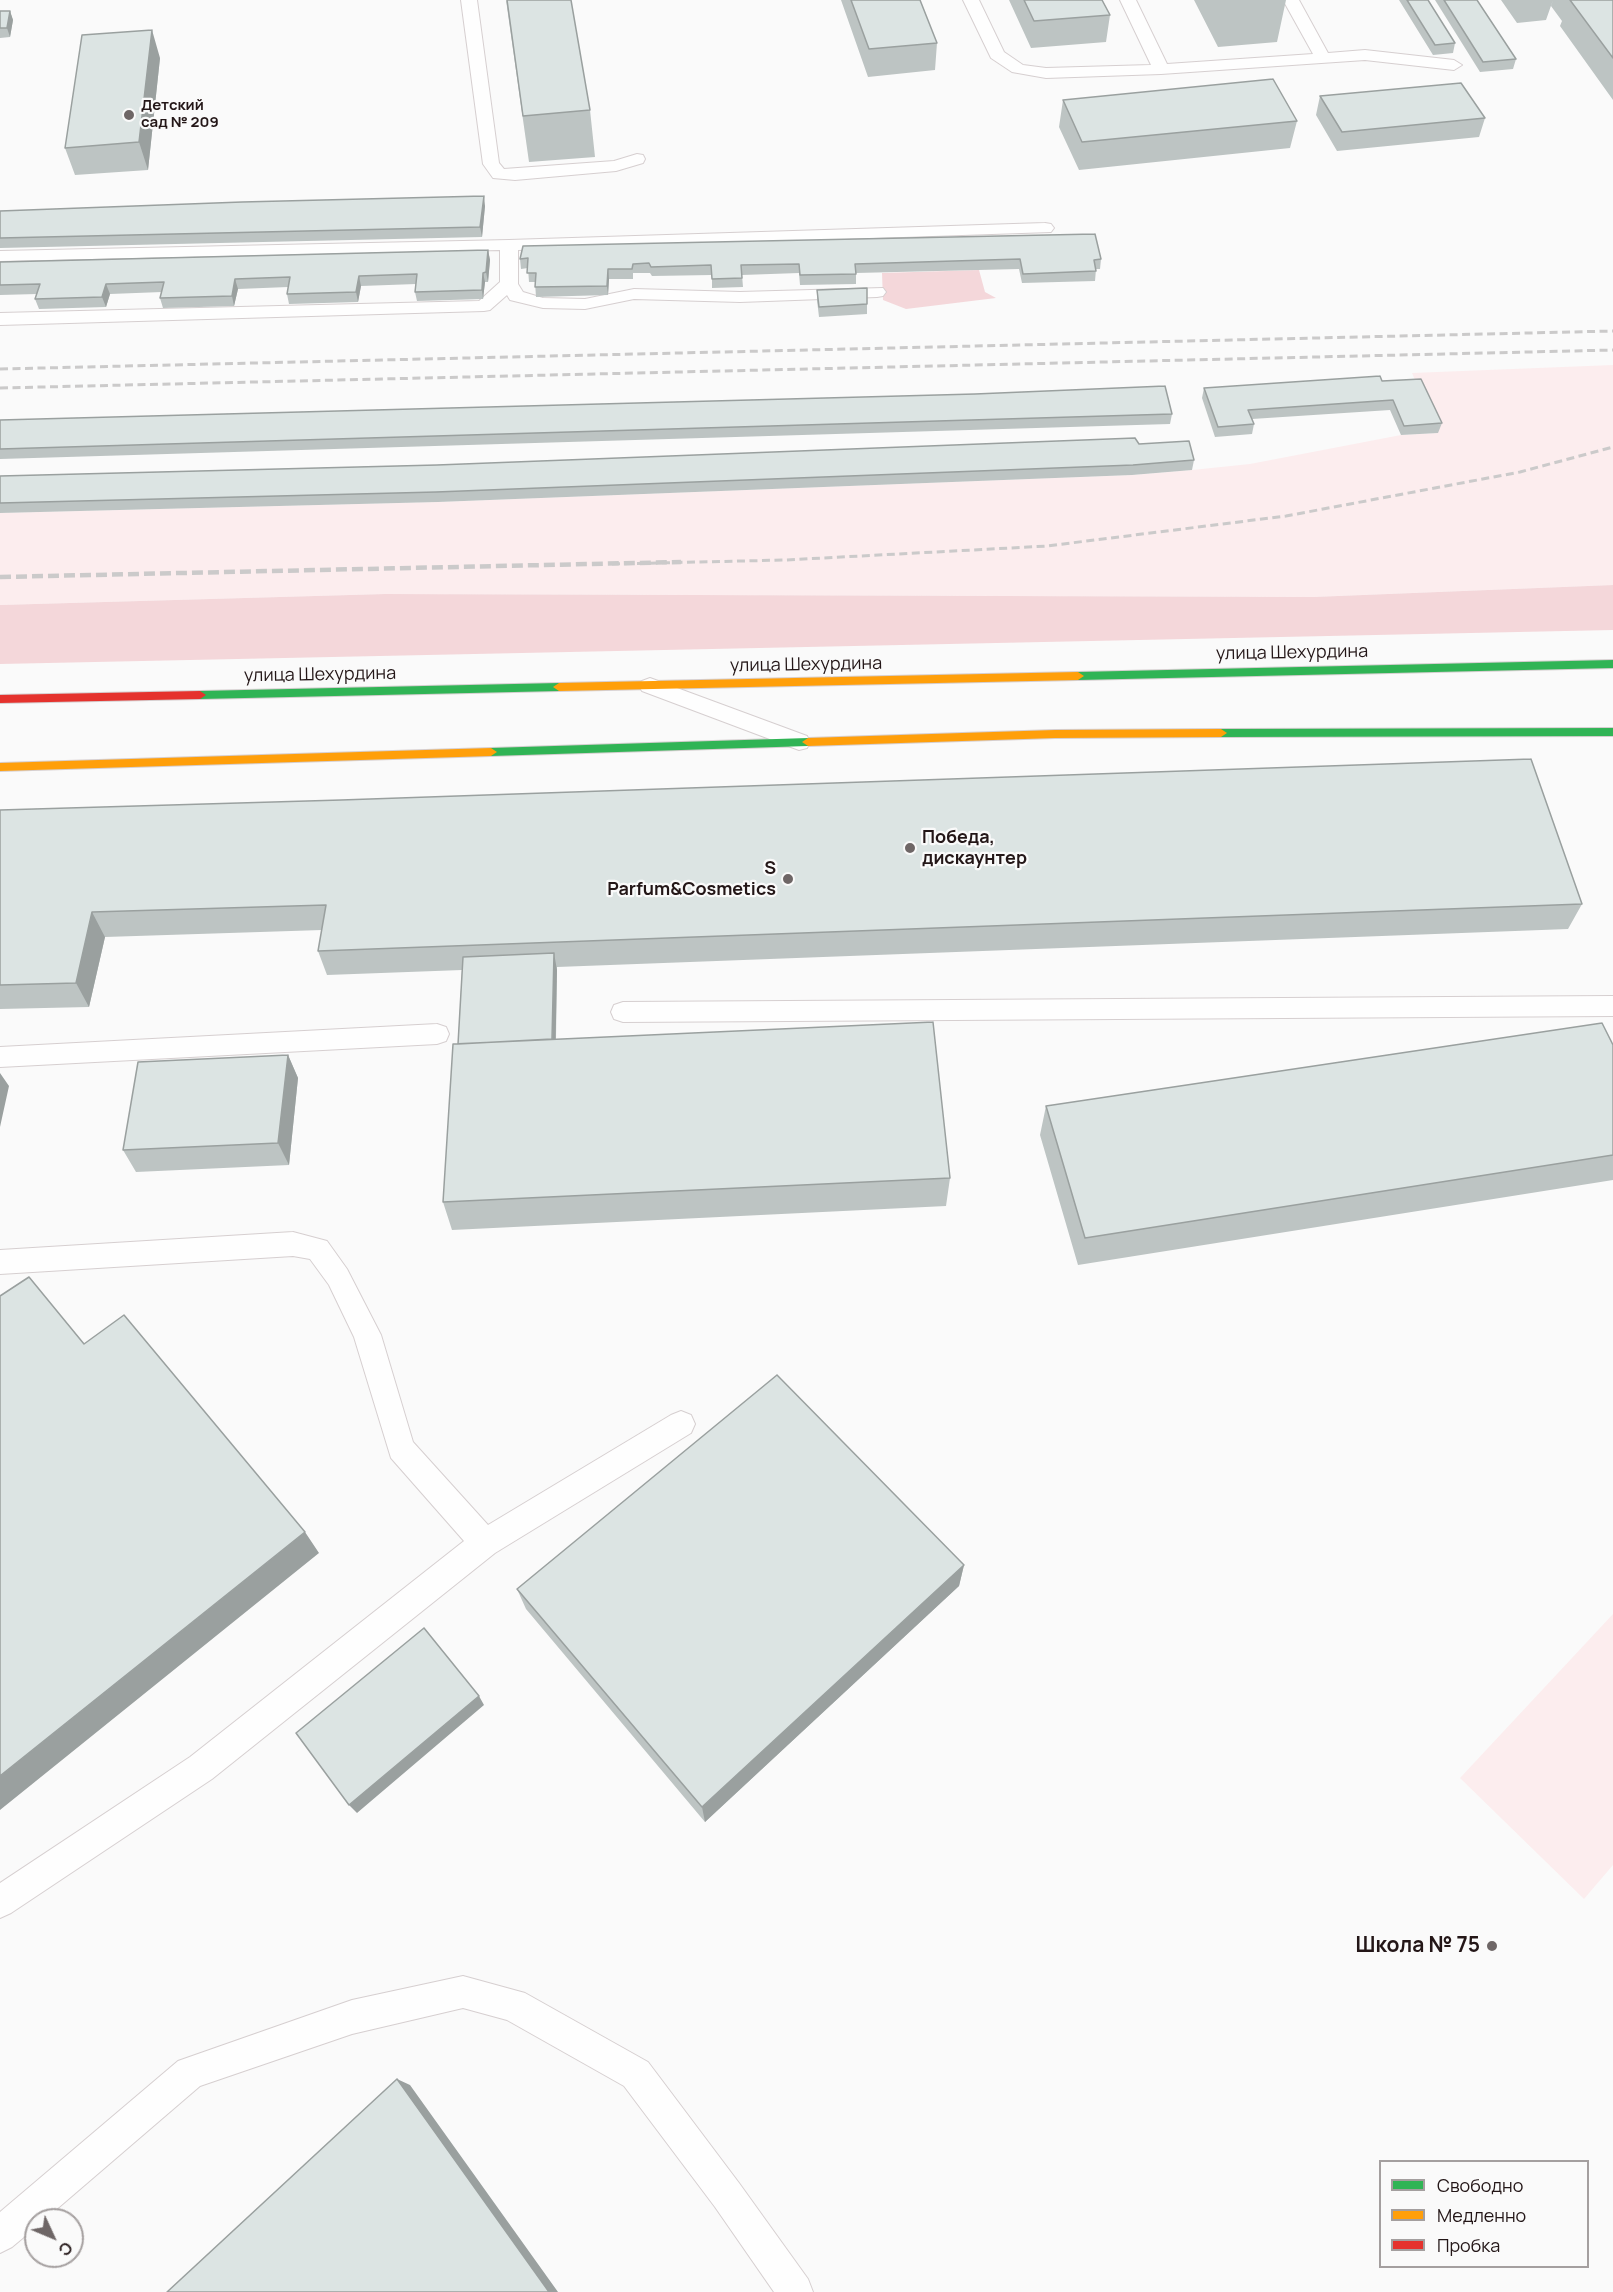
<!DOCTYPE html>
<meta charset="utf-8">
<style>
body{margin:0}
#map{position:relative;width:1613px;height:2292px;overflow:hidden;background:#fafafa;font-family:Manrope,sans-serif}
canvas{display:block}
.legend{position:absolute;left:1379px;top:2160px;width:210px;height:108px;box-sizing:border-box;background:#fafafa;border:2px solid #a49f9f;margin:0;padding:8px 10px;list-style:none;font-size:18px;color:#231617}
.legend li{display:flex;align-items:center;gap:12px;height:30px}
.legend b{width:30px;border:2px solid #a49f9f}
.north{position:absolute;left:24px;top:2208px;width:60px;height:60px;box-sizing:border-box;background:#fafafa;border:2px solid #a49f9f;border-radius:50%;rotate:134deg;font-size:16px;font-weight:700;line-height:24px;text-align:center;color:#231617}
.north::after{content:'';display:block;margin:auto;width:21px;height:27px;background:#6e6666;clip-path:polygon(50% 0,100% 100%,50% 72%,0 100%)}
</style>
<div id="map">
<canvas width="1613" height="2292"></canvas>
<ul class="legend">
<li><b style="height:8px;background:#30b455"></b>Свободно</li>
<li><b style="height:8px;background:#ff9f0a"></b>Медленно</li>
<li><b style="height:8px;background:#e5322d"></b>Пробка</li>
</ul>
<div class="north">С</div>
</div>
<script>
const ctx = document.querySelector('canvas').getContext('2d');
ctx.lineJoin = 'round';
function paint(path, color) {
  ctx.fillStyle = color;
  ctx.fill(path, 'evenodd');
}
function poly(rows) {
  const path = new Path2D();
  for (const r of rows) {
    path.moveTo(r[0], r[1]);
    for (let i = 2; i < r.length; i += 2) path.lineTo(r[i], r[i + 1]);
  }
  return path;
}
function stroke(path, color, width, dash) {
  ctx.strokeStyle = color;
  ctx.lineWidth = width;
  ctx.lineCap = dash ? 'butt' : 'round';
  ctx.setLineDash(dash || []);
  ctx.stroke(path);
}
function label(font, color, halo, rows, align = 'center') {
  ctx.font = font + ' Manrope,sans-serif';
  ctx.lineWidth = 4.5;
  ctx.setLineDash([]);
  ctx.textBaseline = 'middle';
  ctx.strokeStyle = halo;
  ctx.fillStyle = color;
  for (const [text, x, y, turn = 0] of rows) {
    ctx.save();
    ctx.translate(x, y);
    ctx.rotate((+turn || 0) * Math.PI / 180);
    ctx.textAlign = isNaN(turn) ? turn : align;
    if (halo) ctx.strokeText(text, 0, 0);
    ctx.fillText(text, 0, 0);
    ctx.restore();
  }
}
paint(poly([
 [1613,365,1613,585,1313,597,385,594,0,605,0,513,438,502,1132,475,1192,470,1250,464,1401,435,1438,433,1412,373],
 [1613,1614,1613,1865,1584,1899,1460,1778]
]), '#fcedee');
paint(poly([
 [979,270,985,292,996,298,906,309,883,300,882,273],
 [1613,585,1613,630,0,664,0,605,385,594,1313,597]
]), '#f4d7da');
const lane = poly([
 [461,0,477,0,499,163,504,169,614,161,637,154,643,155,645,159,643,163,616,171,515,180,493,178,483,164,461,0],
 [963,0,979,0,1004,52,1023,65,1046,68,1151,65,1120,0,1136,0,1167,64,1313,54,1283,0,1299,0,1328,53,1365,50,1454,60,1462,65,1454,70,1365,60,1161,74,1046,78,1012,72,991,58,963,0],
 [1045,223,1051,224,1054,228,1051,232,518,250,518,284,523,292,543,298,585,299,634,289,740,292,883,288,886,292,883,296,877,297,740,302,634,299,585,309,543,308,510,300,507,295,490,310,484,311,0,325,0,313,479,301,500,282,500,250,0,261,0,251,509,240,1045,223],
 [650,678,807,736,810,742,807,748,799,750,642,691,639,686,642,681,650,678],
 [1613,996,1613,1016,623,1022,614,1019,611,1012,614,1005,623,1002,1613,996],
 [437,1024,446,1027,449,1034,446,1041,437,1044,0,1067,0,1047,437,1024],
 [293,1232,327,1241,347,1269,381,1335,413,1442,488,1525,671,1415,681,1411,691,1415,695,1424,691,1433,495,1553,212,1779,11,1913,0,1918,0,1883,190,1757,464,1541,391,1458,354,1337,329,1285,310,1259,293,1256,0,1274,0,1250,293,1232],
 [463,1976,525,1993,648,2062,739,2183,808,2279,813,2292,774,2292,715,2207,624,2086,507,2020,463,2008,352,2034,200,2086,44,2220,36,2220,36,2227,12,2247,0,2253,0,2212,178,2061,352,2000,463,1976]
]);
const fast = poly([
 [1613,660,1613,668,1078,680,1072,676,1078,672,1613,660],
 [559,683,565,687,559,691,200,699,194,695,200,691,559,683],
 [1613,728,1613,736,1221,737,1215,733,1221,729,1613,728],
 [808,738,814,742,808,746,491,756,485,752,491,748,808,738]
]);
const slow = poly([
 [1078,672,1084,676,1078,680,559,691,553,687,559,683,1078,672],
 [1221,729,1227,733,1221,737,1055,738,808,746,802,742,808,738,1055,730,1221,729],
 [491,748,497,752,491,756,0,771,0,763,491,748]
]);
const jam = poly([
 [200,691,206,695,200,699,0,703,0,695,200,691]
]);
stroke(lane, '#d6cfd0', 2);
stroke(fast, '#d6cfd0', 2);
stroke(slow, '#d6cfd0', 2);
stroke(jam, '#d6cfd0', 2);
paint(lane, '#fefefe');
paint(fast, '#30b455');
paint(slow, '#ff9f0a');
paint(jam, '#e5322d');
stroke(poly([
 [0,369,1613,331],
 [0,388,1613,350],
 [612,564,785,560,1047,546,1286,516,1520,472,1613,447]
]), '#cbcaca', 3, [8, 4.5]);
stroke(poly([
 [0,577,681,562]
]), '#cbcaca', 4.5, [11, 5]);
paint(poly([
 [506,0,590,110,595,157,529,162],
 [841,0,920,0,937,43,935,70,868,77],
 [1009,0,1102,0,1110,15,1106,42,1031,48],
 [1194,0,1286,0,1277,42,1218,47],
 [1399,0,1428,0,1455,43,1453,53,1433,55],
 [1435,0,1477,0,1516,59,1513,69,1480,72],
 [1501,0,1553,0,1546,20,1517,23],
 [1553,0,1613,0,1613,100,1560,26,1562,21,1551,6],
 [0,11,10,11,13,20,10,37,0,38],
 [160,58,148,170,75,175,65,148],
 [1320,96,1485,118,1479,137,1337,151,1316,115],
 [1063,100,1297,121,1290,148,1079,170,1059,127],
 [485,206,482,237,0,248,0,211],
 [488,250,490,260,488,282,485,282,483,299,417,301,415,292,416,284,361,286,358,302,289,304,287,294,288,287,238,289,234,306,163,308,160,298,162,292,110,294,106,307,39,309,35,299,37,294,0,295,0,262],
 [520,259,1101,259,1100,269,1096,269,1095,281,1022,283,1019,269,856,273,856,284,800,285,799,273,742,275,743,287,712,288,712,275,652,276,650,273,633,273,633,279,609,279,608,295,536,297,535,282,529,282,528,268,521,269],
 [817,290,867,304,867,314,819,317,817,300],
 [1382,381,1442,423,1438,433,1401,435,1390,410,1252,419,1254,424,1252,434,1215,437,1202,398,1204,388],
 [1172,414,1170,424,0,459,0,420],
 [1139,444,1194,460,1192,470,1132,475,438,502,0,513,0,476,437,465],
 [0,810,1582,904,1568,929,557,967,556,1039,950,1178,946,1206,452,1230,443,1202,458,1044,462,970,327,975,318,951,322,930,105,937,89,1007,0,1009],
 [1613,1045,1613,1180,1078,1265,1040,1135,1046,1106],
 [288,1055,298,1078,289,1165,136,1172,123,1150],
 [964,1565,959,1586,705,1822,526,1609,517,1589]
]), '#bdc4c3');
paint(poly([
 [10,11,13,20,10,37,7,28],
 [152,30,160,58,148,170,139,142],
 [484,196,485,206,482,237,480,227],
 [488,250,490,260,488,282,486,272],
 [608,269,609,279,608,295,607,286],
 [483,273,485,282,483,299,482,290],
 [359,276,361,286,358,302,356,292],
 [235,279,238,289,234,306,232,296],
 [106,284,110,294,106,307,102,297],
 [92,912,105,937,89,1007,76,983],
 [554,953,557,970,555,1070,552,1054],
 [288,1055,298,1078,289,1165,278,1143],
 [0,1073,9,1086,0,1127],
 [305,1532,319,1553,0,1810,0,1776],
 [964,1565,959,1586,705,1822,702,1807],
 [479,1696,484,1705,357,1813,349,1805],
 [397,2079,410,2085,558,2292,549,2292]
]), '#9aa09f');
const building = poly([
 [507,0,571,0,590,110,523,116,507,0],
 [851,0,920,0,937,43,869,49,851,0],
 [1024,0,1102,0,1110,15,1034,21,1024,0],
 [1407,0,1428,0,1455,43,1435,45,1407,0],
 [1444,0,1477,0,1516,59,1483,62,1444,0],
 [1570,0,1613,0,1613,58,1570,0],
 [0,11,10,11,7,28,0,28,0,11],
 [152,30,139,142,65,148,82,35,152,30],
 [1273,79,1297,121,1082,142,1063,100,1273,79],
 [1461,83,1485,118,1342,132,1320,96,1461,83],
 [484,196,480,227,0,238,0,211,242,202,484,196],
 [1095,234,1101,259,1094,260,1096,271,1023,274,1020,259,855,264,856,274,800,275,799,264,741,265,742,278,712,279,711,265,651,267,649,263,633,264,632,269,608,269,607,286,535,287,536,273,527,273,528,258,520,259,523,246,1095,234],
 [488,250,486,272,483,273,482,290,415,292,417,274,359,276,356,292,287,294,290,277,235,279,232,296,160,298,164,282,106,284,102,297,35,299,40,284,0,285,0,262,488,250],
 [867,288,867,304,819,307,817,290,867,288],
 [1380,376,1382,381,1421,379,1442,423,1404,426,1393,400,1248,410,1254,424,1218,427,1204,388,1380,376],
 [1165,386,1172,414,0,449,0,420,975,394,1165,386],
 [1135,438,1139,444,1189,441,1194,460,1133,465,436,492,0,503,0,476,437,465,1135,438],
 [1531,759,1582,904,318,951,326,905,92,912,76,983,0,985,0,810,341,800,1531,759],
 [554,953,552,1039,458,1044,463,957,554,953],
 [933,1022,950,1178,443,1202,453,1044,933,1022],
 [1602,1023,1613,1045,1613,1155,1085,1238,1046,1106,1602,1023],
 [288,1055,278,1143,123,1150,138,1062,288,1055],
 [29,1277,84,1344,124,1315,305,1532,0,1776,0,1296,29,1277],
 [777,1375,964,1565,702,1807,517,1589,777,1375],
 [424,1628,479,1696,349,1805,296,1733,424,1628],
 [397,2079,549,2292,167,2292,397,2079]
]);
paint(building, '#dce4e3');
stroke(building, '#9aa09f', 1.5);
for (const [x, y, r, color] of [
 [129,115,6,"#6e6666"],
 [910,848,6,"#6e6666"],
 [788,879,6,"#6e6666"],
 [1492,1946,6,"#6e6666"]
]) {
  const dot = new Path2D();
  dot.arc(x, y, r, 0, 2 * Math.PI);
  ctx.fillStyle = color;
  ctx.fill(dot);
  stroke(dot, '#fafafa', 2);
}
label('bold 15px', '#231617', '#fafafa', [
 ["Детский",141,106],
 ["сад № 209",141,123]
], 'left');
label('18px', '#231617', '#fafafa', [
 ["улица Шехурдина",1292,653,-1],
 ["улица Шехурдина",806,665,-1],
 ["улица Шехурдина",320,675,-1]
]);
label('bold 18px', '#231617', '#fafafa', [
 ["Победа,",922,838],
 ["дискаунтер",922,859],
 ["S",776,869,"right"],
 ["Parfum&Cosmetics",776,890,"right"]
], 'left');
label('bold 21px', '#231617', '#fafafa', [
 ["Школа № 75",1480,1946]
], 'right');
</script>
